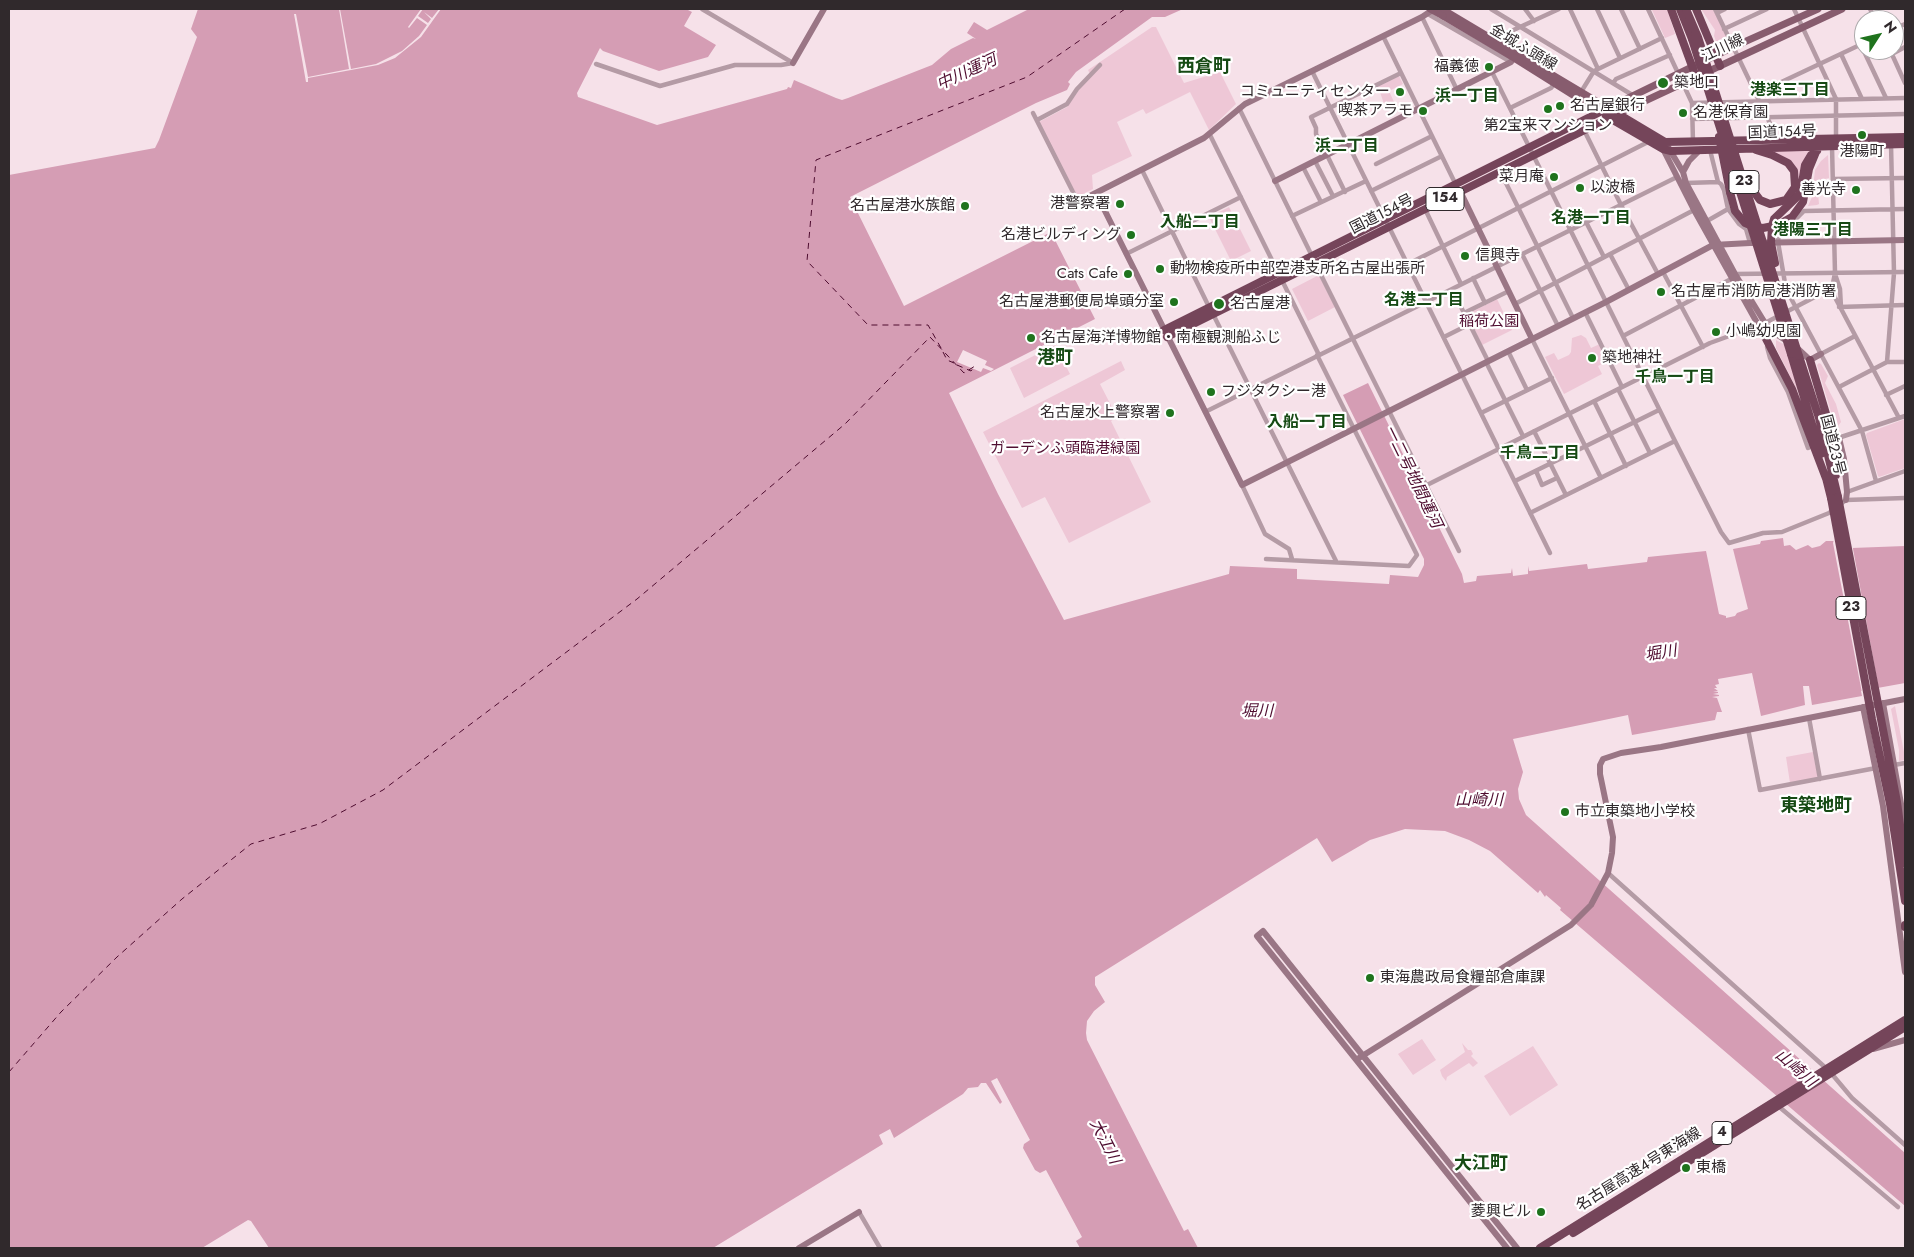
<!DOCTYPE html>
<meta charset="utf-8">
<style>
body{margin:0}
#map{position:relative;width:1914px;height:1257px;overflow:hidden;background:#f6e1e9;font-family:Jost,sans-serif}
canvas{display:block}
.frame{position:absolute;inset:0;border:10px solid #30292c;pointer-events:none}
.north{position:absolute;left:1854px;top:10px;width:50px;height:50px;box-sizing:border-box;background:#fff;border:1px solid #aca9ab;border-radius:50%;rotate:55deg;font-size:14px;font-weight:700;line-height:20px;text-align:center;color:#30292c}
.north::after{content:'';display:block;margin:auto;width:18px;height:22px;background:#1f731d;clip-path:polygon(50% 0,100% 100%,50% 72%,0 100%)}
</style>
<div id="map">
<canvas width="1914" height="1257"></canvas>
<div class="frame"></div>
<div class="north">N</div>
</div>
<script>
const ctx = document.querySelector('canvas').getContext('2d');
ctx.lineJoin = 'round';
function paint(path, color) {
  ctx.fillStyle = color;
  ctx.fill(path, 'evenodd');
}
function poly(rows) {
  const path = new Path2D();
  for (const r of rows) {
    path.moveTo(r[0], r[1]);
    for (let i = 2; i < r.length; i += 2) path.lineTo(r[i], r[i + 1]);
  }
  return path;
}
function stroke(path, color, width, dash) {
  ctx.strokeStyle = color;
  ctx.lineWidth = width;
  ctx.lineCap = dash ? 'butt' : 'round';
  ctx.setLineDash(dash || []);
  ctx.stroke(path);
}
function label(font, color, halo, rows, align = 'center') {
  ctx.font = font + ' Jost,"Noto Sans JP",sans-serif';
  ctx.lineWidth = 4.5;
  ctx.setLineDash([]);
  ctx.textBaseline = 'middle';
  ctx.strokeStyle = halo;
  ctx.fillStyle = color;
  for (const [text, x, y, turn = 0] of rows) {
    ctx.save();
    ctx.translate(x, y);
    ctx.rotate((+turn || 0) * Math.PI / 180);
    ctx.textAlign = isNaN(turn) ? turn : align;
    if (halo) ctx.strokeText(text, 0, 0);
    ctx.fillText(text, 0, 0);
    ctx.restore();
  }
}
paint(poly([
 [1655,9,1667,9,1675,34,1665,38,1652,10],
 [1701,9,1713,9,1726,36,1724,41,1717,44,1714,36,1715,30],
 [1152,27,1156,27,1184,83,1220,72,1236,104,1209,130,1190,92,1146,114,1143,109,1117,122,1132,156,1092,175,1093,189,1077,197,1039,122,1067,107,1090,74,1088,70],
 [1399,76,1403,84,1389,91,1394,102,1389,105,1387,102,1384,104,1378,86],
 [1813,149,1803,161,1798,181,1797,173,1763,150],
 [1828,155,1829,178,1817,181,1819,204,1817,205,1808,206,1812,197,1815,170,1821,161],
 [1229,207,1251,251,1231,261,1209,217],
 [1319,275,1335,307,1308,321,1292,289],
 [1497,299,1512,330,1482,345,1467,314],
 [1581,335,1586,338,1591,348,1600,344,1608,361,1598,366,1602,374,1564,394,1545,357,1554,353,1558,360,1569,355,1571,352,1572,338],
 [1776,340,1785,345,1800,394,1799,394,1776,348],
 [1055,345,1070,374,1024,398,1010,368],
 [1121,361,1125,370,1100,384,1117,417,1111,421,1151,502,1069,543,1045,497,1022,508,983,432],
 [1819,363,1821,364,1828,376,1825,383,1836,404,1841,422,1836,429,1817,365],
 [1905,419,1905,468,1879,477,1878,476,1866,435,1867,433],
 [1895,706,1905,757,1905,760,1899,761,1899,750,1891,709],
 [1813,752,1818,778,1790,783,1786,757],
 [1422,1039,1436,1060,1413,1075,1398,1054],
 [1462,1043,1468,1050,1471,1050,1473,1054,1471,1056,1478,1063,1473,1067,1469,1063,1447,1077,1446,1081,1442,1076,1440,1070,1465,1052],
 [1533,1046,1558,1085,1510,1116,1484,1076]
]), '#eec7d6');
paint(poly([
 [198,9,686,9,692,12,684,26,716,45,708,57,659,71,603,51,600,48,577,93,578,97,657,125,787,89,788,87,791,88,794,80,836,98,842,100,848,98,932,65,951,49,973,38,976,39,967,33,974,22,987,30,1029,9,1183,9,1165,17,1152,17,1076,72,1068,82,1070,84,1067,90,1036,103,850,197,904,306,1051,232,1095,319,949,393,998,494,1064,620,1229,574,1230,566,1297,569,1297,579,1389,584,1390,575,1418,577,1424,565,1424,559,1343,395,1368,383,1462,574,1464,583,1476,581,1477,576,1511,573,1512,568,1513,576,1528,574,1528,566,1529,571,1587,564,1588,569,1647,562,1648,557,1706,551,1719,614,1726,616,1726,618,1735,616,1737,613,1748,609,1733,549,1760,544,1761,541,1783,538,1784,546,1790,545,1796,550,1808,545,1812,548,1820,546,1826,541,1850,541,1852,548,1905,546,1905,683,1861,691,1862,696,1812,705,1809,686,1803,686,1805,705,1761,716,1752,673,1718,679,1719,684,1715,685,1717,688,1714,688,1718,691,1713,691,1718,692,1718,693,1713,694,1719,695,1719,696,1712,697,1717,698,1722,712,1717,712,1715,720,1632,735,1628,715,1513,739,1523,772,1518,789,1519,799,1526,815,1905,1153,1905,1206,1560,910,1561,908,1546,895,1545,897,1540,890,1538,893,1490,851,1469,840,1445,831,1405,829,1370,840,1332,862,1317,838,1095,977,1095,985,1105,1002,1094,1011,1087,1021,1086,1033,1087,1040,1184,1231,1188,1229,1198,1248,1080,1248,1076,1241,1082,1237,1046,1170,1040,1173,1035,1170,1023,1148,1024,1144,1030,1140,997,1078,991,1081,1002,1102,1000,1104,986,1083,981,1083,978,1087,968,1088,963,1094,894,1138,890,1129,879,1135,883,1144,713,1248,269,1248,251,1221,248,1220,202,1248,9,1248,9,175,155,148,159,140,197,37,191,29]
]), '#d59db4');
paint(poly([
 [339,9,340,9,351,69,376,64,402,51,419,36,427,25,417,18,409,28,408,27,421,9,423,9,418,16,428,23,431,19,424,12,432,18,439,9,441,9,421,37,395,58,378,65,308,78,308,82,306,82,294,14,296,14,308,77,349,69],
 [963,350,987,361,985,365,994,369,991,371,983,368,981,372,957,362],
 [1851,538,1879,690,1864,693,1863,698,1833,543,1834,539]
]), '#f6e1e9');
stroke(poly([
 [941,348,928,325,868,325,807,261,816,160,1027,77,1125,9],
 [943,352,947,360,954,363],
 [957,365,971,371,975,366],
 [9,1072,61,1012,117,957,182,899,251,844,319,824,383,790,637,599,845,424,930,337,964,373,975,366]
]), '#4e0c2f', 1, [6, 5]);
stroke(poly([
 [702,9,793,63],
 [1491,9,1634,96],
 [1525,9,1534,21],
 [1570,9,1598,69],
 [1597,9,1620,58],
 [1621,9,1640,49],
 [1648,9,1692,103,1693,142],
 [1715,9,1778,140],
 [1794,9,1836,99,1836,139],
 [1870,9,1876,20],
 [1717,13,1725,9],
 [1428,14,1511,62],
 [1422,17,1457,90],
 [1724,29,1767,9],
 [1894,29,1905,24],
 [1383,36,1456,185],
 [1494,39,1559,9],
 [1861,45,1886,98],
 [1890,50,1905,83],
 [1841,54,1862,99],
 [1892,54,1905,47],
 [596,64,660,86,735,65,781,65,793,63],
 [1312,71,1550,553],
 [1492,72,1675,441,1721,532,1729,543,1763,533,1782,532,1829,513,1846,500,1905,498],
 [1613,83,1616,79,1670,55],
 [1581,92,1594,71,1662,38],
 [1756,94,1864,43],
 [1692,103,1905,98],
 [1239,108,1312,256],
 [1510,108,1551,88,1555,83],
 [1033,113,1078,202],
 [1692,119,1905,114],
 [1037,120,1067,104,1077,89,1100,65],
 [1584,130,1621,205,1658,274],
 [1210,135,1319,355],
 [1710,150,1718,182,1721,184,1724,190,1728,209,1739,224,1746,229,1750,243],
 [1326,155,1316,134,1316,128,1311,117,1401,73],
 [1327,155,1345,192],
 [1315,161,1333,196],
 [1376,164,1432,136],
 [1303,167,1321,202],
 [1142,170,1209,307],
 [1500,171,1573,318],
 [1833,179,1905,178],
 [1686,183,1718,182],
 [1371,191,1442,156],
 [1425,209,1461,284],
 [1292,216,1366,181],
 [1707,221,1728,209],
 [1586,222,1604,257],
 [1126,254,1241,197],
 [1522,254,1558,326],
 [1610,254,1629,290],
 [1315,263,1459,551],
 [1408,264,1650,141],
 [1663,272,1703,347],
 [1735,274,1905,272],
 [1835,274,1840,289,1841,307],
 [1473,278,1485,303],
 [1830,288,1899,418],
 [1452,289,1488,361],
 [1515,304,1694,210],
 [1839,307,1905,305],
 [1585,312,1622,387],
 [1464,313,1509,291],
 [1213,314,1336,561],
 [1623,336,1731,279],
 [1444,337,1470,324],
 [1532,339,1601,478],
 [1767,347,1770,358,1788,392,1808,448,1810,447],
 [1508,351,1527,390],
 [1821,354,1855,336],
 [1486,362,1523,436],
 [1887,362,1894,273,1891,144],
 [1839,387,1887,362,1905,362],
 [1618,389,1650,453],
 [1886,395,1905,386],
 [1594,401,1626,466],
 [1205,412,1677,177],
 [1481,413,1552,378],
 [1534,431,1566,495],
 [1838,438,1905,416],
 [1536,471,1542,485,1557,478],
 [1515,481,1659,410],
 [1876,481,1862,431,1786,289,1778,242,1779,231,1791,224,1804,211,1905,209],
 [1242,485,1265,534,1289,549,1292,559],
 [1427,485,1710,343,1765,323,1832,288,1835,273,1832,146],
 [1847,492,1905,471],
 [1530,513,1675,441],
 [1266,559,1409,566,1417,555,1317,355],
 [1809,718,1820,779],
 [1748,729,1760,790,1876,768],
 [1894,765,1905,763],
 [1608,873,1827,1069],
 [1831,1073,1852,1098,1905,1145],
 [1777,1105,1898,1207],
 [859,1212,880,1248]
]), '#b49ba5', 4.5);
stroke(poly([
 [793,63,824,9],
 [1665,142,1683,172,1686,183,1735,274,1765,323,1771,331,1787,341],
 [1664,146,1663,149,1694,210,1765,337],
 [1683,172,1689,161,1700,150],
 [1275,181,1511,62,1514,58],
 [1460,191,1532,339],
 [1096,193,1242,485,1606,302,1713,245,1750,243,1905,240],
 [1078,202,1204,138,1245,104,1422,17,1434,9],
 [1796,347,1810,360,1821,354],
 [1839,438,1844,459,1847,492,1846,500],
 [1883,703,1905,826],
 [1863,707,1883,806,1905,972],
 [1873,1049,1905,1040],
 [1359,1058,1571,925,1591,905,1608,873,1612,853,1613,837,1600,774,1600,765,1603,759,1621,753,1661,747,1905,699],
 [799,1248,859,1212],
 [1507,1248,1257,936,1263,931,1517,1248]
]), '#9a7685', 6);
stroke(poly([
 [1442,9,1608,108,1733,47,1818,9],
 [1443,16,1514,58,1600,112],
 [1617,114,1842,9]
]), '#875c6e', 7);
stroke(poly([
 [1671,9,1696,77],
 [1680,9,1692,39],
 [1696,9,1720,66],
 [1606,116,1663,149,1671,151,1905,144],
 [1745,180,1760,200,1770,204,1786,200,1795,187,1794,171,1788,163,1772,155,1756,150],
 [1801,189,1805,165,1811,155,1817,151],
 [1730,192,1735,211,1745,223,1755,227,1763,228,1778,225,1792,217,1803,202,1809,169,1816,152],
 [1164,330,1608,108,1665,142,1905,137],
 [1167,337,1617,114],
 [1765,337,1792,389,1827,481],
 [1791,354,1821,454],
 [1799,356,1819,418,1838,497],
 [1810,360,1835,444,1837,466,1836,475],
 [1826,478,1831,498],
 [1905,925,1905,927]
]), '#75455a', 8);
stroke(poly([
 [1430,9,1443,16]
]), '#875c6e', 7);
stroke(poly([
 [1686,9,1698,37,1799,356],
 [1692,39,1791,354],
 [1719,137,1730,192],
 [1775,263,1771,243,1772,226,1774,219,1799,195,1801,189],
 [1838,497,1897,802,1905,863],
 [1831,498,1872,719,1890,804,1905,901],
 [1573,1233,1905,1027],
 [1540,1248,1905,1020]
]), '#75455a', 8);
for (const [x, y, r, color] of [
 [1489,67,5,"#1f731d"],
 [1663,83,6,"#1f731d"],
 [1400,92,5,"#1f731d"],
 [1560,106,5,"#1f731d"],
 [1548,109,5,"#1f731d"],
 [1423,111,5,"#1f731d"],
 [1683,113,5,"#1f731d"],
 [1862,135,5,"#1f731d"],
 [1554,177,5,"#1f731d"],
 [1580,188,5,"#1f731d"],
 [1856,190,5,"#1f731d"],
 [1120,204,5,"#1f731d"],
 [965,206,5,"#1f731d"],
 [1131,235,5,"#1f731d"],
 [1465,256,5,"#1f731d"],
 [1160,269,5,"#1f731d"],
 [1128,274,5,"#1f731d"],
 [1661,292,5,"#1f731d"],
 [1174,302,5,"#1f731d"],
 [1219,304,6,"#1f731d"],
 [1716,332,5,"#1f731d"],
 [1031,338,5,"#1f731d"],
 [1592,358,5,"#1f731d"],
 [1211,392,5,"#1f731d"],
 [1170,413,5,"#1f731d"],
 [1565,812,5,"#1f731d"],
 [1370,978,5,"#1f731d"],
 [1686,1168,5,"#1f731d"],
 [1541,1212,5,"#1f731d"]
]) {
  const dot = new Path2D();
  dot.arc(x, y, r, 0, 2 * Math.PI);
  ctx.fillStyle = color;
  ctx.fill(dot);
  stroke(dot, '#fff', 2);
}
for (const [x, y, w] of [
 [1744,182,30],
 [1445,199,38],
 [1851,608,30],
 [1722,1133,20]
]) {
  const box = new Path2D();
  box.roundRect(x - w / 2, y - 11.5, w, 23, 4);
  ctx.fillStyle = '#fff';
  ctx.fill(box);
  stroke(box, '#30292c', 1);
}
label('bold 14px', '#30292c', null, [
 ["23",1744,182],
 ["154",1445,199],
 ["23",1851,608],
 ["4",1722,1133]
]);
label('15px', '#30292c', '#fff', [
 ["金城ふ頭線",1523,48,31],
 ["江川線",1723,49,-25],
 ["国道154号",1782,133,-2],
 ["国道154号",1382,215,-27],
 ["国道23号",1832,445,76],
 ["名古屋高速4号東海線",1639,1170,-32]
]);
label('15px', '#30292c', '#fff', [
 ["福義徳",1479,67,"right"],
 ["築地口",1674,83],
 ["コミュニティセンター",1390,92,"right"],
 ["名古屋銀行",1570,106],
 ["喫茶アラモ",1413,111,"right"],
 ["名港保育園",1693,113],
 ["第２宝来マンション",1548,126,"center"],
 ["港陽町",1862,152,"center"],
 ["菜月庵",1544,177,"right"],
 ["以波橋",1590,188],
 ["善光寺",1846,190,"right"],
 ["港警察署",1110,204,"right"],
 ["名古屋港水族館",955,206,"right"],
 ["名港ビルディング",1121,235,"right"],
 ["信興寺",1475,256],
 ["動物検疫所中部空港支所名古屋出張所",1170,269],
 ["Cats Cafe",1118,274,"right"],
 ["名古屋市消防局港消防署",1671,292],
 ["名古屋港郵便局埠頭分室",1164,302,"right"],
 ["名古屋港",1230,304],
 ["小嶋幼児園",1726,332],
 ["名古屋海洋博物館・南極観測船ふじ",1041,338],
 ["築地神社",1602,358],
 ["フジタクシー港",1221,392],
 ["名古屋水上警察署",1160,413,"right"],
 ["市立東築地小学校",1575,812],
 ["東海農政局食糧部倉庫課",1380,978],
 ["東橋",1696,1168],
 ["菱興ビル",1531,1212,"right"]
], 'left');
label('15px', '#510f32', '#fff', [
 ["稲荷公園",1489,322],
 ["ガーデンふ頭臨港緑園",1065,449]
]);
label('italic 16px', '#4e0c2f', '#fff', [
 ["中川運河",967,73,-25],
 ["一二号地間運河",1412,477,64],
 ["堀川",1661,654,-9],
 ["堀川",1257,712],
 ["山崎川",1479,801],
 ["山崎川",1795,1069,41],
 ["大江川",1104,1142,63]
]);
label('bold 16px', '#164a14', '#fff', [
 ["港楽三丁目",1790,91],
 ["浜一丁目",1467,97],
 ["浜二丁目",1347,147],
 ["名港一丁目",1591,219],
 ["入船二丁目",1200,223],
 ["港陽三丁目",1813,231],
 ["名港二丁目",1424,301],
 ["千鳥一丁目",1675,378],
 ["入船一丁目",1307,423],
 ["千鳥二丁目",1540,454]
]);
label('bold 18px', '#164a14', '#fff', [
 ["西倉町",1204,68],
 ["港町",1055,359],
 ["東築地町",1816,807],
 ["大江町",1481,1165]
]);
</script>
